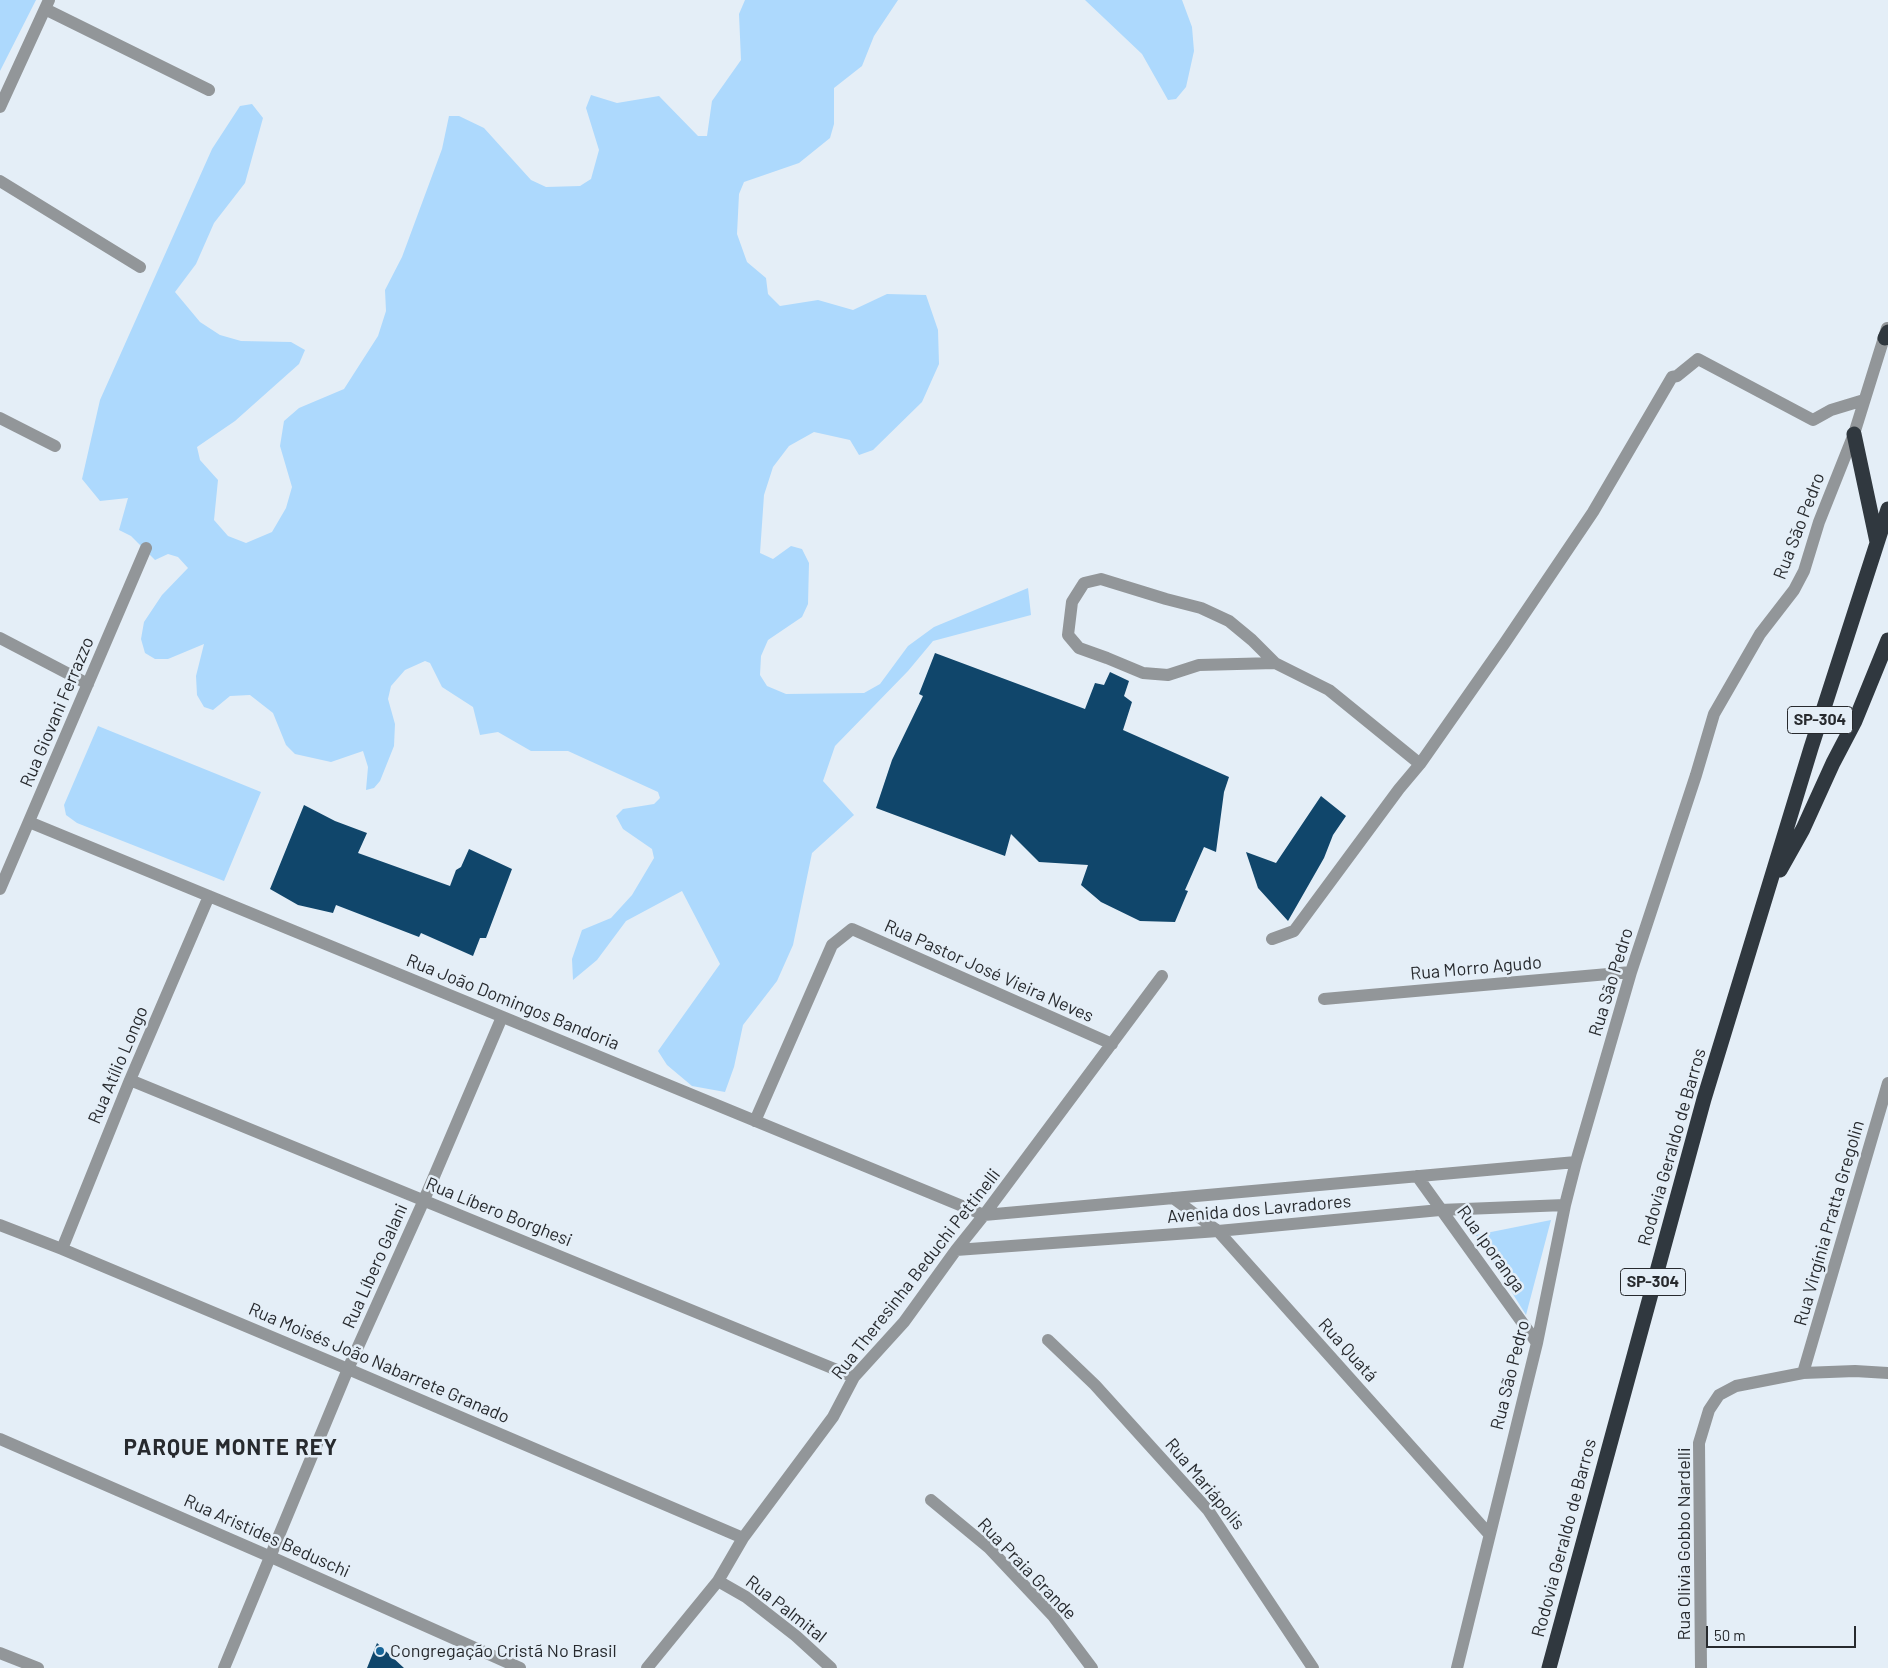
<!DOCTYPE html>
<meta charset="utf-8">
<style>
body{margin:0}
#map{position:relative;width:1888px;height:1668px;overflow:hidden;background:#e4eef7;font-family:Barlow,sans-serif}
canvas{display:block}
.scale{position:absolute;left:1706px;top:1626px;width:150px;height:22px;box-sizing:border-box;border:2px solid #272a2e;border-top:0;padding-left:6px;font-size:15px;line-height:18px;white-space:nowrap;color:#272a2e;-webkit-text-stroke:4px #e4eef7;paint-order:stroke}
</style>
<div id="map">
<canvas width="1888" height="1668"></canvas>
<div class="scale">50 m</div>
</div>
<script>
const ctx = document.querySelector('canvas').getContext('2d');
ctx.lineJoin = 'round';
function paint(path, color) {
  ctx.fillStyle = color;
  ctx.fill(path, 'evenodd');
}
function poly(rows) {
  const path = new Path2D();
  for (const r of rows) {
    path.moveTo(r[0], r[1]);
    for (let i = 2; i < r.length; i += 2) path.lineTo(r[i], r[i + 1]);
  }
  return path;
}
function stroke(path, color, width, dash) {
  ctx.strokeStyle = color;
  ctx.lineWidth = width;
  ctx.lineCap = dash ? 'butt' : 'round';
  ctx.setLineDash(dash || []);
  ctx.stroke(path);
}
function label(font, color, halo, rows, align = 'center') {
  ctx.font = font + ' Barlow,sans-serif';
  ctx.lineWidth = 5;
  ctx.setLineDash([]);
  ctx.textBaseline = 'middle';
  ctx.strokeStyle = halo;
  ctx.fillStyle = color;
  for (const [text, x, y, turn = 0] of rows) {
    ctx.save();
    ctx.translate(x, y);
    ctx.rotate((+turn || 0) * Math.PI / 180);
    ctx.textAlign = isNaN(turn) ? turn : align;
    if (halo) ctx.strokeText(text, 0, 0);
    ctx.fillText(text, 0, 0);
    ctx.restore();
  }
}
paint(poly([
 [0,0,36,0,0,71],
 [745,0,898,0,874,36,862,66,834,88,834,124,830,138,799,163,744,182,739,194,737,234,747,262,766,278,768,294,780,306,818,300,853,310,887,294,926,295,938,330,939,364,922,402,873,450,859,455,850,440,814,432,789,446,773,467,764,495,760,553,773,559,791,546,802,549,809,563,808,604,802,617,768,640,761,656,760,675,767,686,786,694,864,693,880,684,908,646,934,627,1028,588,1031,615,933,641,908,671,835,746,823,781,854,815,812,853,793,945,777,981,743,1025,734,1067,725,1092,692,1086,667,1065,658,1051,720,964,682,891,626,921,597,960,573,980,572,959,582,930,611,918,632,895,654,858,652,849,623,829,616,816,623,809,654,804,660,798,658,792,568,751,531,751,498,732,480,735,473,707,442,687,430,663,425,661,405,670,391,686,388,699,395,724,394,746,380,781,374,788,366,790,368,767,363,751,331,762,295,754,286,745,273,713,250,695,230,696,213,710,204,707,197,695,196,676,204,644,168,659,155,659,145,653,141,639,144,622,162,595,188,568,178,557,168,554,155,560,131,536,119,530,128,498,100,501,82,479,100,400,212,149,240,106,252,104,263,118,245,183,214,223,196,264,175,292,200,322,220,335,241,341,291,342,305,350,299,364,235,421,197,447,200,460,218,480,214,520,228,536,246,543,272,532,286,508,292,487,280,446,284,421,299,408,344,389,378,336,386,311,385,290,402,257,442,149,449,116,459,116,484,128,531,180,546,187,580,186,591,179,599,150,586,108,591,95,617,103,659,96,698,136,707,136,712,101,741,60,739,14],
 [1085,0,1182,0,1192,27,1194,51,1186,87,1176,99,1168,100,1142,54],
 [98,726,261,792,224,881,77,823,66,815,64,805],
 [1551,1220,1526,1315,1476,1235]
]), '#add9fd');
paint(poly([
 [935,653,1085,709,1095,683,1104,685,1110,672,1129,681,1124,696,1132,702,1123,730,1229,777,1224,792,1216,852,1204,847,1185,890,1188,891,1175,922,1140,921,1101,902,1081,885,1088,865,1039,862,1011,834,1005,856,876,808,892,760,923,696,919,694],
 [1321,796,1346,816,1333,835,1324,858,1288,921,1258,888,1246,852,1276,863],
 [304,805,335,821,367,833,358,853,450,886,456,870,461,867,469,849,512,869,486,938,480,938,473,956,421,933,419,937,336,905,333,913,298,905,270,889],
 [377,1643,404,1668,367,1668]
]), '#10466b');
stroke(poly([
 [45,9,209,90],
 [0,107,49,0],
 [0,181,140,267],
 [0,418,55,446],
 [0,638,88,684],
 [1275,663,1199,665,1168,675,1143,673,1107,658,1079,648,1068,635,1072,602,1084,583,1101,579,1166,599,1201,608,1229,621,1252,640,1275,663,1329,690,1420,764],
 [29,822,984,1215,1576,1162],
 [0,889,146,548],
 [1272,939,1294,931,1399,789,1420,764,1504,644,1593,512,1672,377,1677,376,1698,359,1813,420,1831,410,1864,400],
 [1324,999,1631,972],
 [130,1080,854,1377],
 [755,1121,832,945,852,929,1112,1044],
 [1417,1176,1537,1343],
 [1173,1198,1218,1231,1489,1534],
 [0,1225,62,1249,348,1369,743,1538],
 [62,1249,130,1080,209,896],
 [956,1250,1218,1231,1440,1210,1565,1205],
 [1048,1340,1095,1385,1208,1510,1313,1668],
 [1803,1373,1888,1083],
 [0,1439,271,1557,520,1668],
 [931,1500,989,1548,1053,1616,1092,1668],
 [718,1581,746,1597,796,1636,831,1668],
 [0,1653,38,1668],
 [224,1668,348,1369,424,1200,502,1017],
 [647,1668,718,1581,743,1538,833,1417,854,1377,904,1322,956,1250,984,1215,1162,976],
 [1457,1668,1537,1343,1565,1205,1576,1162,1631,972,1696,775,1714,714,1760,634,1794,590,1804,571,1819,522,1854,434,1887,328],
 [1701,1668,1699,1443,1709,1410,1719,1395,1736,1386,1803,1373,1855,1371,1888,1373]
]), '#929699', 12);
stroke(poly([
 [1885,338,1888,332],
 [1854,434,1877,542],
 [1780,870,1803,829,1833,763,1855,721,1888,640],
 [1549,1668,1704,1099,1811,748,1888,509]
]), '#30383f', 15);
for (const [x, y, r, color] of [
 [380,1651,5,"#176598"]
]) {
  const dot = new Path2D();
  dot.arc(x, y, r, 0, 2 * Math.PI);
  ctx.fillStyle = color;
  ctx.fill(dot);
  stroke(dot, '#e4eef7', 2);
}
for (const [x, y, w] of [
 [1820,720,65],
 [1653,1282,65]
]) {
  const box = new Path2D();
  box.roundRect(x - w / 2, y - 13.5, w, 27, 4);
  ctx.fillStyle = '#e4eef7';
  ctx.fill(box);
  stroke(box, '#272a2e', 1);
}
label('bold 16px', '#272a2e', null, [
 ["SP-304",1820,720],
 ["SP-304",1653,1282]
]);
label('18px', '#272a2e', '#e4eef7', [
 ["Rua São Pedro",1799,526,-69],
 ["Rua Giovani Ferrazzo",57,712,-67],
 ["Rua Morro Agudo",1476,968,-5],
 ["Rua Pastor José Vieira Neves",989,971,24],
 ["Rua São Pedro",1611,982,-73],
 ["Rua João Domingos Bandoria",513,1002,22],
 ["Rua Atílio Longo",118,1065,-67],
 ["Rodovia Geraldo de Barros",1672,1147,-74],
 ["Avenida dos Lavradores",1259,1209,-5],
 ["Rua Líbero Borghesi",499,1212,22],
 ["Rua Virgínia Pratta Gregolin",1829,1223,-74],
 ["Rua Iporanga",1491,1249,54],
 ["Rua Líbero Galani",375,1266,-66],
 ["Rua Theresinha Beduchi Pettinelli",916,1274,-52],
 ["Rua Quatá",1348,1350,48],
 ["Rua Moisés João Nabarrete Granado",379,1363,23],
 ["Rua São Pedro",1510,1375,-76],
 ["Rua Mariápolis",1205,1484,50],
 ["Rua Aristides Beduschi",267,1536,24],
 ["Rodovia Geraldo de Barros",1564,1538,-75],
 ["Rua Olivia Gobbo Nardelli",1684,1544,-90],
 ["Rua Praia Grande",1027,1569,46],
 ["Rua Palmital",786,1609,38]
]);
label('18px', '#272a2e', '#e4eef7', [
 ["Congregação Cristã No Brasil",390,1651]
], 'left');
ctx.letterSpacing = '1px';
label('bold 22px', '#272a2e', '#e4eef7', [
 ["PARQUE MONTE REY",231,1448]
]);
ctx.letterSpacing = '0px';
</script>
